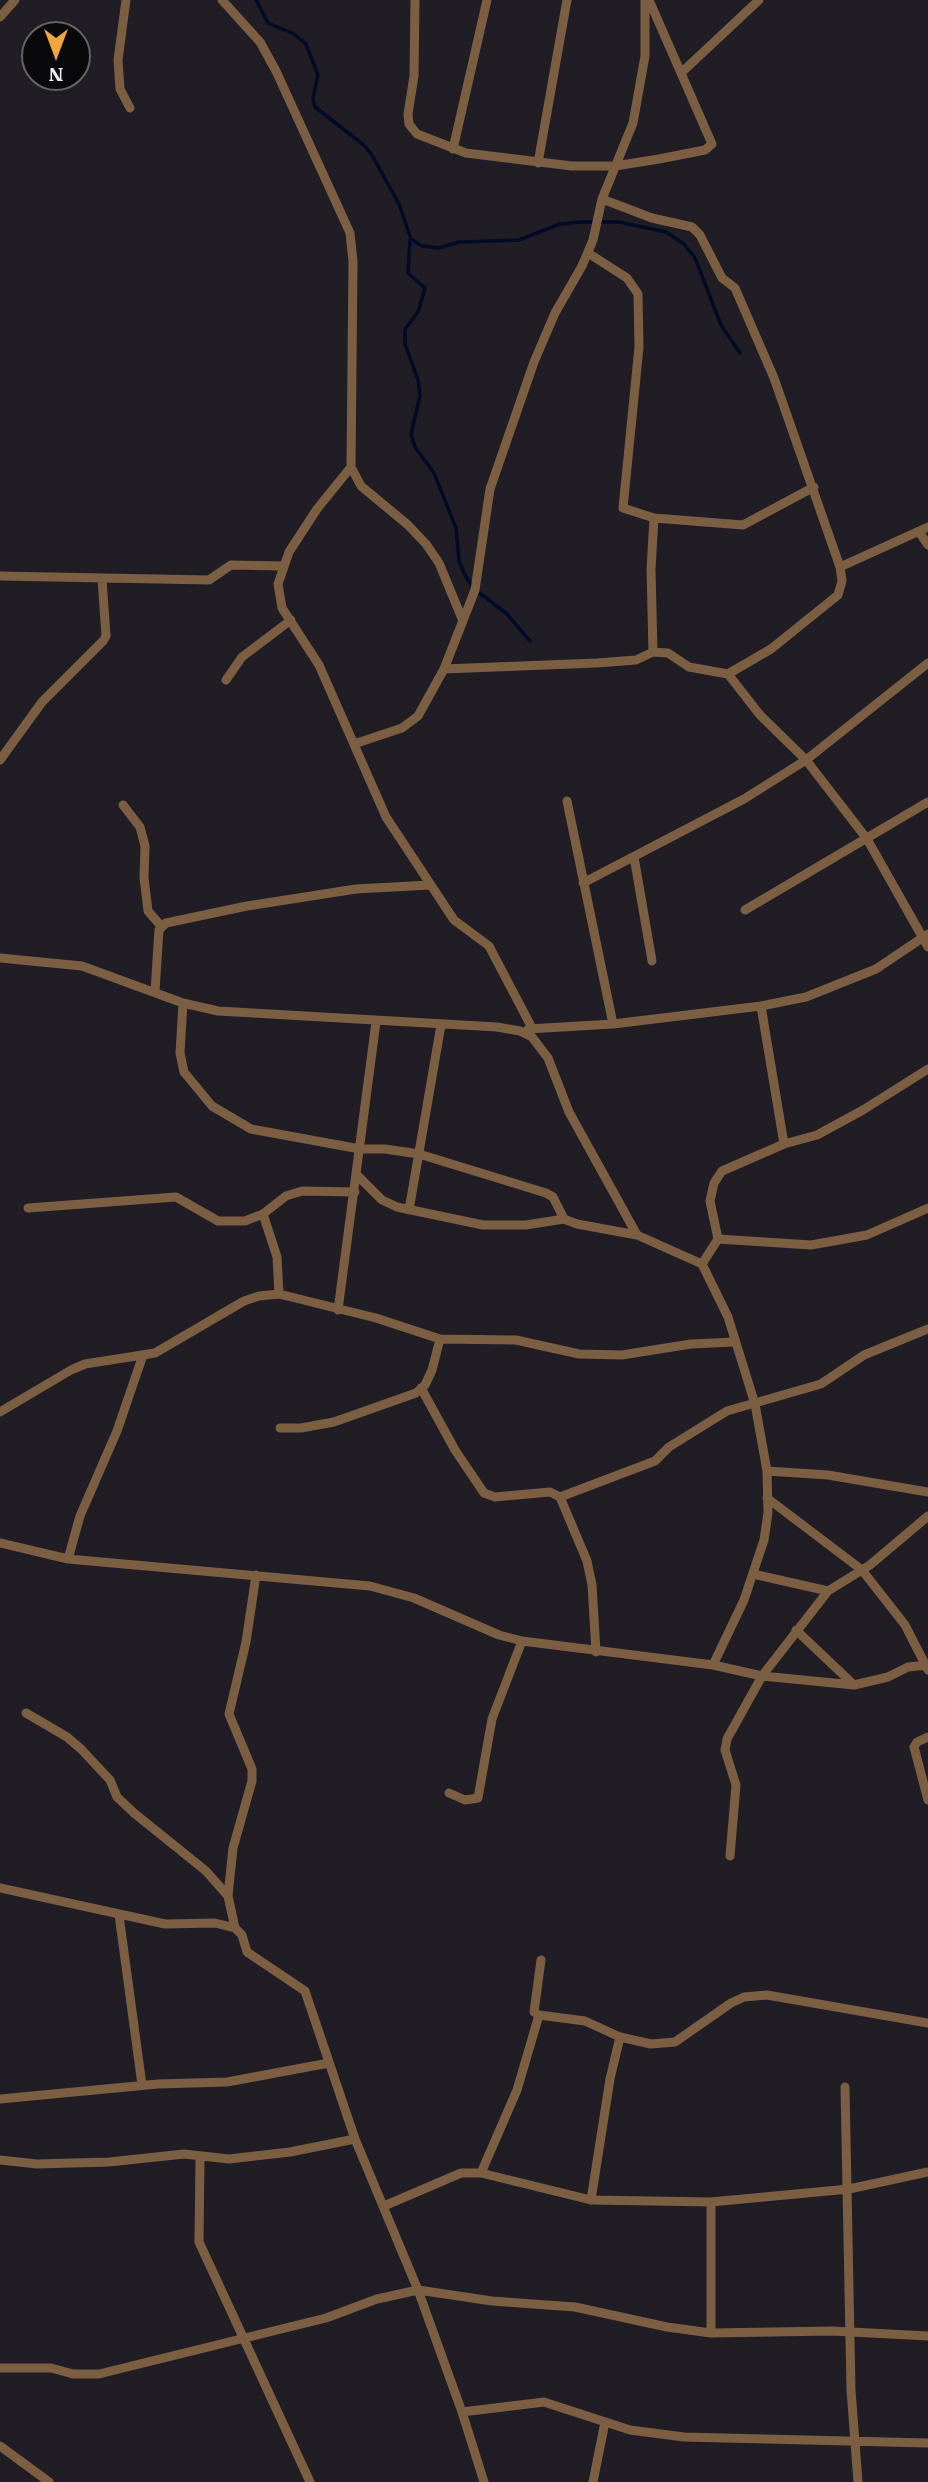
<!DOCTYPE html>
<style>
body{margin:0}
#map{position:relative;width:928px;height:2482px;overflow:hidden;background:#201d25;font-family:"IBM Plex Serif",serif}
canvas{display:block}
.north{position:absolute;left:21px;top:21px;width:70px;height:70px;box-sizing:border-box;background:#09080b;border:2px solid #646367;border-radius:50%;rotate:180deg;font-size:19px;font-weight:700;line-height:28px;text-align:center;color:#edebf0}
.north::after{content:'';display:block;margin:auto;width:24px;height:32px;background:#f0a63e;clip-path:polygon(50% 0,100% 100%,50% 72%,0 100%)}
</style>
<div id="map">
<canvas width="928" height="2482"></canvas>
<div class="north">N</div>
</div>
<script>
const ctx = document.querySelector('canvas').getContext('2d');
ctx.lineJoin = 'round';
function poly(rows) {
  const path = new Path2D();
  for (const r of rows) {
    path.moveTo(r[0], r[1]);
    for (let i = 2; i < r.length; i += 2) path.lineTo(r[i], r[i + 1]);
  }
  return path;
}
function stroke(path, color, width, dash) {
  ctx.strokeStyle = color;
  ctx.lineWidth = width;
  ctx.lineCap = dash ? 'butt' : 'round';
  ctx.setLineDash(dash || []);
  ctx.stroke(path);
}
stroke(poly([
 [256,0,268,23,294,34,306,44,318,75,313,98,315,107,365,146,373,157,399,204,411,239,422,246,439,248,459,242,519,240,560,224,582,222,619,222,666,232,684,244,695,258,721,325,740,353],
 [410,240,408,273,425,288,418,312,405,329,405,344,418,380,420,396,411,434,415,447,434,473,456,528,459,561,465,575,474,589,506,613,530,641]
]), '#000b27', 3.5);
stroke(poly([
 [126,0,118,60,120,89,130,108],
 [222,0,260,42,276,71,350,233,353,261,351,467,317,509,289,552,278,584,282,608,319,665,386,817,454,920,489,946,532,1028],
 [415,0,414,76,408,114,409,124,417,134,466,153,572,166,615,166,659,159,705,150,712,144,649,0],
 [645,0,645,56,633,123,602,199,593,240,582,266,555,313,534,362,490,489,475,590,444,669,597,663,636,660,653,652,668,653,689,667,728,674,760,715,806,760,867,839,928,947],
 [0,17,15,0],
 [681,73,759,0],
 [453,149,487,0],
 [538,163,567,0],
 [602,199,652,218,692,227,700,235,722,278,735,288,774,378,840,567,842,581,838,595,771,649,728,674],
 [588,253,627,278,638,294,639,347,623,508,654,518],
 [351,467,361,486,408,525,426,544,439,563,463,621],
 [919,532,928,545],
 [840,567,928,527],
 [0,576,209,580,231,565,283,566],
 [653,652,651,569,654,518,743,525,814,487],
 [226,680,242,657,291,620],
 [354,744,402,728,418,716,444,669],
 [0,760,42,702,103,641,106,636,102,579],
 [567,801,613,1024],
 [123,805,140,827,145,846,144,878,148,911,161,926],
 [634,857,652,961],
 [583,883,744,799,806,760,928,663],
 [745,910,928,802],
 [0,958,82,966,183,1003,218,1011,497,1027,520,1031,532,1037,548,1058,569,1112,637,1235,702,1264,728,1317,755,1404,767,1471,768,1513,764,1540,744,1600,713,1665],
 [155,991,159,930,166,923,247,906,356,889,430,885],
 [183,1003,180,1053,184,1072,212,1106,251,1129,360,1149,385,1149,419,1154,546,1193,553,1197,564,1219,577,1224,637,1235],
 [761,1006,784,1144],
 [528,1029,613,1024,761,1006,806,997,876,969,928,934],
 [357,1175,382,1200,397,1207,483,1225,526,1225,564,1219],
 [28,1208,176,1197,218,1221,245,1221,263,1214,286,1196,302,1191,355,1192],
 [409,1210,441,1025],
 [263,1214,277,1257,279,1294],
 [718,1239,710,1201,714,1183,722,1171,784,1144,817,1135,863,1110,928,1069],
 [702,1264,718,1239,811,1245,867,1235,928,1208],
 [338,1310,376,1022],
 [421,1388,455,1450,484,1493,495,1497,550,1492,560,1497,587,1561,592,1585,596,1652],
 [0,1412,71,1370,85,1364,155,1353,244,1301,259,1296,279,1294,376,1318,440,1339,516,1340,579,1354,622,1355,691,1344,734,1342],
 [280,1428,301,1428,334,1422,416,1393,425,1385,432,1370,440,1339],
 [767,1471,828,1475,928,1492],
 [560,1497,655,1461,669,1447,727,1411,821,1384,864,1355,928,1329],
 [767,1498,862,1570,905,1625,928,1670],
 [0,1543,68,1559,370,1586,414,1598,499,1635,522,1641,713,1665,762,1676,854,1685,888,1677,908,1667,928,1665],
 [68,1559,80,1516,117,1431,143,1355],
 [753,1574,828,1591],
 [796,1630,854,1685],
 [26,1713,67,1737,81,1749,110,1780,117,1797,134,1813,206,1871,228,1896,235,1928],
 [928,1737,917,1742,914,1747,928,1800],
 [449,1793,465,1800,478,1798,492,1719,522,1641],
 [730,1856,736,1785,725,1750,727,1739,762,1676,828,1591,870,1565,928,1516],
 [0,1888,165,1924,215,1923,235,1928,242,1935,247,1952,305,1991,355,2139,418,2290,462,2412,484,2482],
 [228,1896,233,1848,252,1781,252,1769,229,1714,246,1642,256,1575],
 [119,1915,142,2085],
 [541,1960,534,2012,539,2015,585,2021,620,2037],
 [845,2087,851,2390,858,2482],
 [0,2099,158,2084,227,2082,329,2063],
 [200,2158,199,2242,310,2482],
 [0,2160,37,2164,109,2162,184,2154,229,2159,290,2152,355,2139],
 [481,2173,517,2090,539,2015],
 [591,2200,610,2079,620,2037,651,2044,675,2042,731,2003,744,1997,767,1995,928,2023],
 [711,2202,711,2333],
 [384,2206,461,2173,481,2173,591,2200,711,2202,849,2189,928,2172],
 [0,2368,51,2368,73,2374,99,2374,326,2318,377,2299,418,2290,492,2301,575,2307,667,2327,711,2333,832,2331,928,2336],
 [462,2412,544,2402,630,2430,684,2437,928,2443],
 [0,2446,49,2482],
 [593,2482,605,2422]
]), '#7c5e43', 9);
</script>
